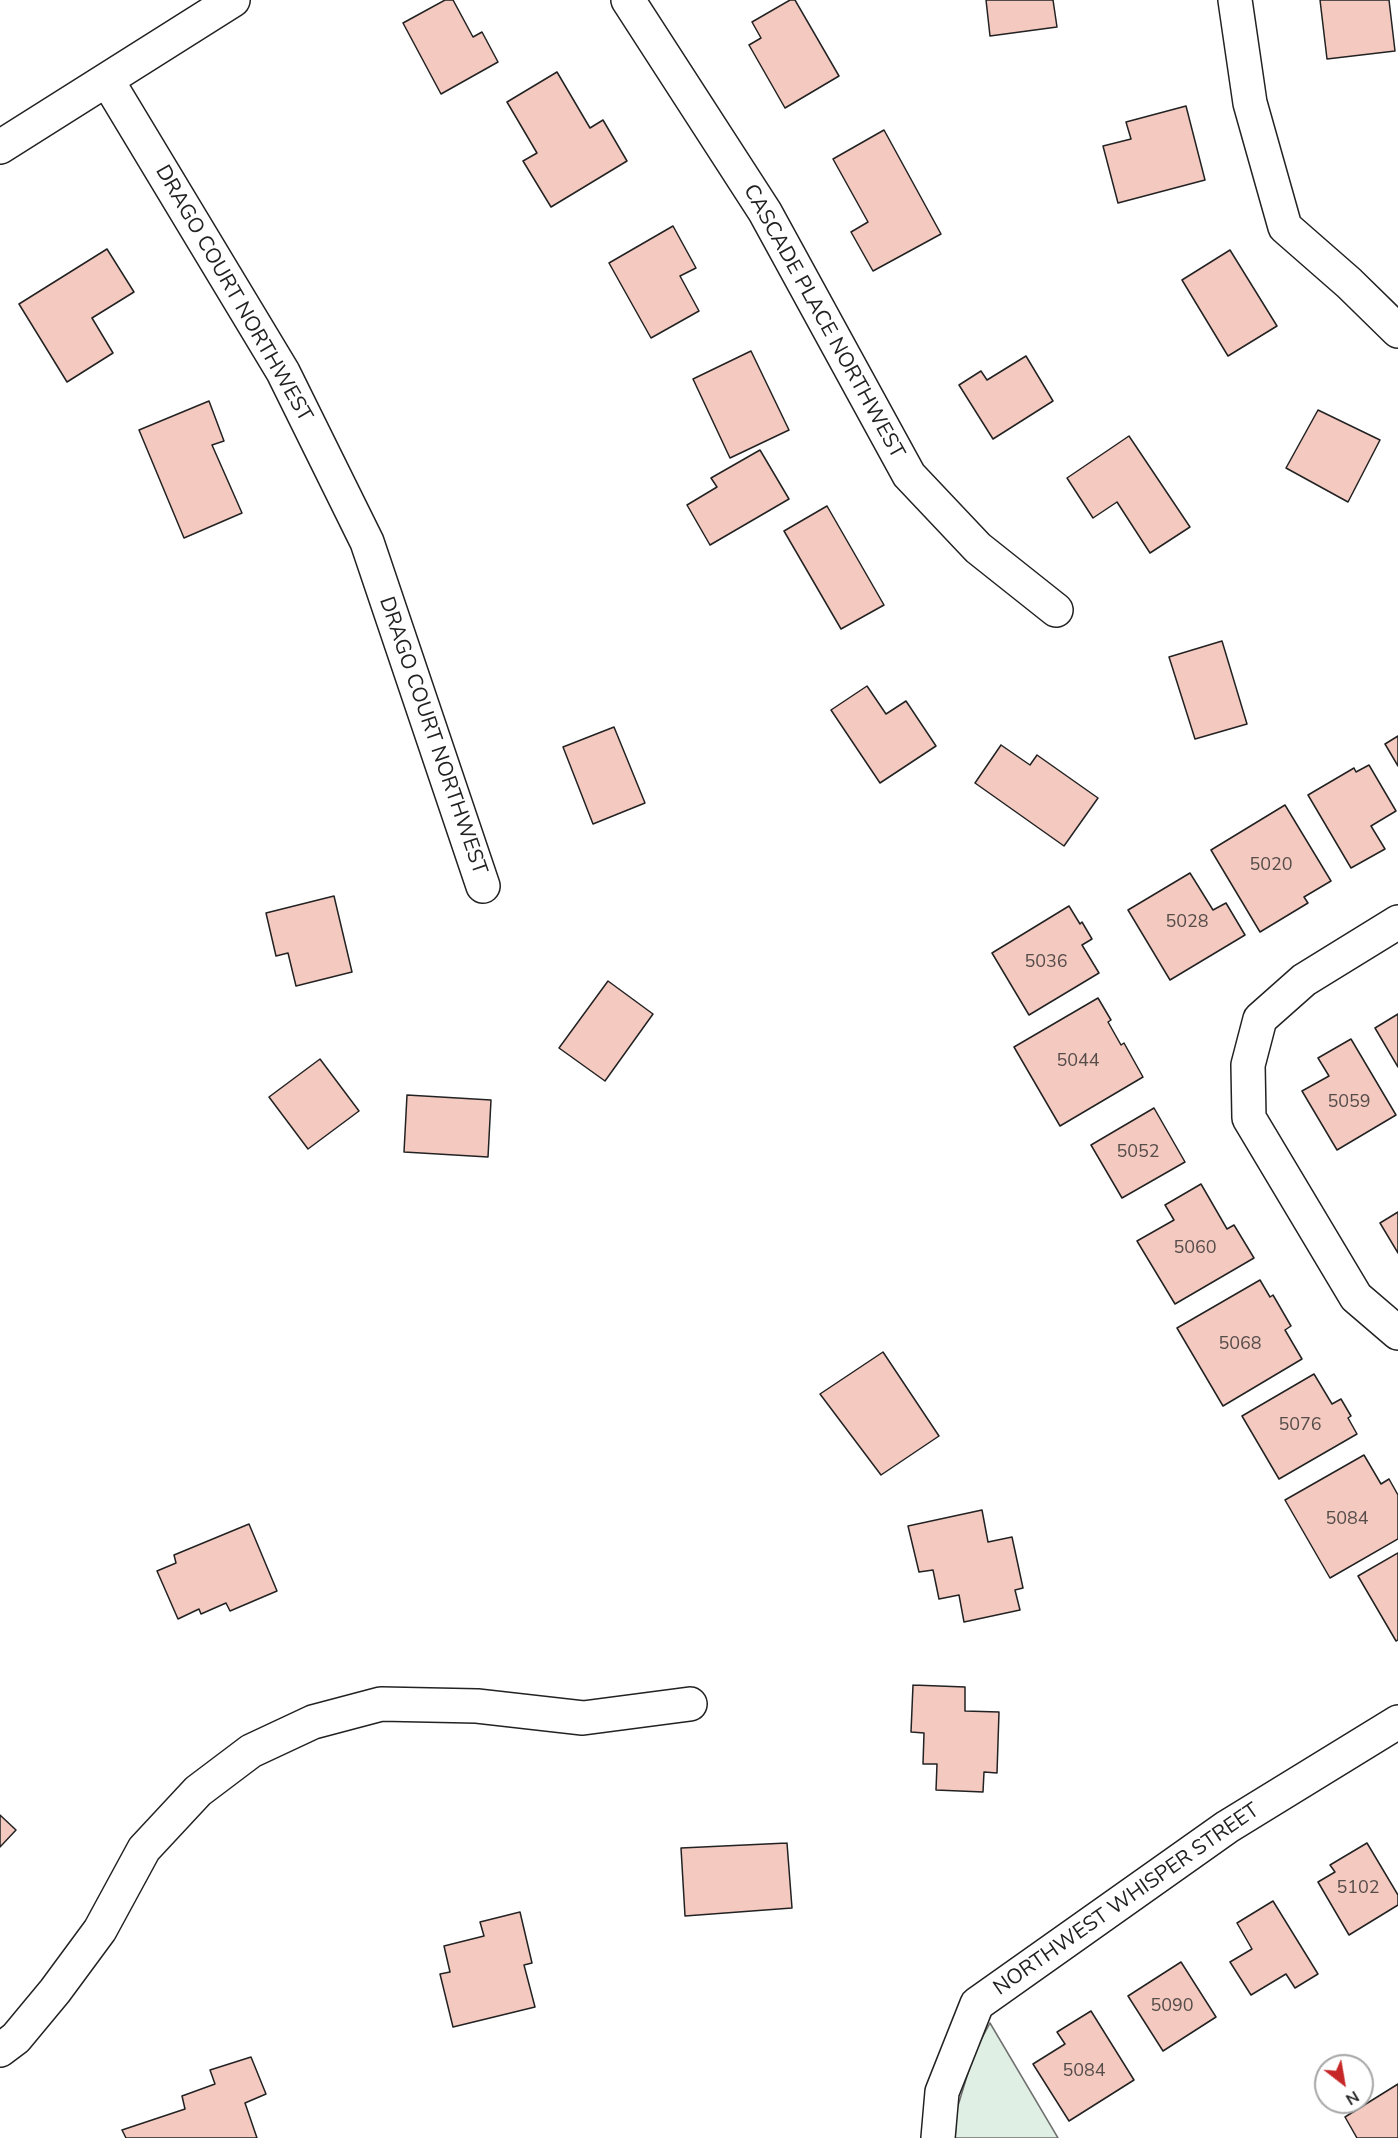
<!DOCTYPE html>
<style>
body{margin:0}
#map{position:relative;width:1398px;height:2138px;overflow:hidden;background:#fff;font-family:"Nunito Sans",sans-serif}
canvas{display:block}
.north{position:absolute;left:1314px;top:2054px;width:60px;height:60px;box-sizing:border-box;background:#fff;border:2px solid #a7a7a7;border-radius:50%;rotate:149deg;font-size:16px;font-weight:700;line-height:24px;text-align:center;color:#222}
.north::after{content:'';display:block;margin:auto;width:21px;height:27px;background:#c62828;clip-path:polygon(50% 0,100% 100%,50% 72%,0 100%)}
</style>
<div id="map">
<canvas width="1398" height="2138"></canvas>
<div class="north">N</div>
</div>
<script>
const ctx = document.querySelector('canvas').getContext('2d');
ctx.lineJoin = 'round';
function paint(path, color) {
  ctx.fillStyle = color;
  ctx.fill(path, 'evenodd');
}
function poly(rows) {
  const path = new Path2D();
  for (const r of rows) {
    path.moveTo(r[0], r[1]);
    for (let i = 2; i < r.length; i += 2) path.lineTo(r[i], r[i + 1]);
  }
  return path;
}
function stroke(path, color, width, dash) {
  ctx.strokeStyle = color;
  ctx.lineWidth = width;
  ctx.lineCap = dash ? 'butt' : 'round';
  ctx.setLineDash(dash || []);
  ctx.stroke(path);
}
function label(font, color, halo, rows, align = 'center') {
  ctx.font = font + ' "Nunito Sans",sans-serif';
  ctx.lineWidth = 4.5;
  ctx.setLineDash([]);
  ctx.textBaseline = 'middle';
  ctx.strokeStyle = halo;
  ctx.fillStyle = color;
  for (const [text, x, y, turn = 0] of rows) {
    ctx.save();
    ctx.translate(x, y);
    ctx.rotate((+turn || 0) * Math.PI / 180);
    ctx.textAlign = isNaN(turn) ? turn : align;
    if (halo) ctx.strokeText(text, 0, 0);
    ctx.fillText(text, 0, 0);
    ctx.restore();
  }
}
const green = poly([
 [990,2023,1058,2138,955,2138,957,2109,974,2053,990,2023]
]);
paint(green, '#e0efe3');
stroke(green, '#6f6f6f', 1.5);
const building = poly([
 [445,0,453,0,473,37,482,32,498,62,441,94,403,23,445,0],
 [790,0,795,0,839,76,785,108,749,45,761,38,752,22,790,0],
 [986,0,1053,0,1057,27,990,36,986,0],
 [1320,0,1389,0,1395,51,1327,59,1320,0],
 [557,72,590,128,603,120,627,161,551,207,523,161,537,153,507,102,557,72],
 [1186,106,1205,180,1118,203,1103,146,1131,139,1126,122,1186,106],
 [884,130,941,234,873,271,851,232,868,222,833,159,884,130],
 [673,226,696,268,680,276,699,311,651,338,609,263,673,226],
 [107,249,134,292,92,318,113,353,67,382,19,304,107,249],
 [1230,250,1277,326,1228,356,1182,280,1230,250],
 [751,351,789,430,730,458,693,379,751,351],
 [1026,356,1053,401,993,439,959,385,981,371,987,380,1026,356],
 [209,401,224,441,212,445,242,513,184,538,139,430,209,401],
 [1318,410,1380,440,1348,502,1286,468,1318,410],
 [1129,436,1190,527,1150,553,1117,502,1093,518,1067,478,1129,436],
 [760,450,789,499,710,545,687,505,717,487,711,478,760,450],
 [827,506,884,605,841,629,784,531,827,506],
 [1222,641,1247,724,1195,739,1169,657,1222,641],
 [867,686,886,714,906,701,936,746,880,783,831,710,867,686],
 [614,727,645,803,593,824,563,747,614,727],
 [1398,736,1398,766,1385,744,1398,736],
 [1001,745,1030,765,1037,755,1098,798,1064,846,975,783,1001,745],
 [1369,765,1396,811,1371,826,1385,849,1351,868,1308,795,1354,768,1356,772,1369,765],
 [1285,805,1331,881,1304,897,1308,903,1260,932,1211,850,1285,805],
 [1190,873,1213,910,1226,903,1245,935,1170,980,1128,910,1190,873],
 [334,896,352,972,296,986,288,953,276,956,266,913,334,896],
 [1069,906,1080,924,1082,922,1092,939,1082,945,1099,973,1029,1015,992,953,1069,906],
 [608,981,653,1014,605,1081,559,1048,608,981],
 [1098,998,1111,1020,1108,1022,1121,1045,1124,1043,1143,1077,1060,1126,1014,1047,1098,998],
 [1398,1014,1398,1067,1375,1028,1398,1014],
 [1351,1039,1396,1115,1337,1150,1302,1091,1329,1076,1318,1058,1351,1039],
 [320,1059,359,1111,308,1149,269,1097,320,1059],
 [407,1095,491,1100,488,1157,404,1152,407,1095],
 [1154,1108,1185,1162,1122,1198,1091,1145,1154,1108],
 [1201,1184,1227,1229,1234,1225,1254,1258,1175,1304,1137,1241,1174,1220,1165,1205,1201,1184],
 [1398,1212,1398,1253,1380,1223,1398,1212],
 [1260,1280,1270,1297,1273,1295,1291,1326,1285,1330,1302,1359,1223,1406,1177,1328,1260,1280],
 [883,1352,939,1436,881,1475,820,1394,883,1352],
 [1314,1374,1332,1404,1341,1399,1351,1416,1348,1418,1357,1434,1279,1479,1242,1416,1314,1374],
 [1364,1455,1381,1484,1389,1479,1398,1495,1398,1539,1330,1578,1285,1500,1364,1455],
 [982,1510,988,1542,1012,1537,1023,1588,1015,1590,1020,1610,964,1622,959,1595,939,1599,933,1570,919,1572,908,1526,982,1510],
 [249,1524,277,1591,230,1611,226,1603,201,1614,199,1609,178,1619,157,1571,176,1563,174,1555,249,1524],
 [1398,1553,1398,1640,1396,1641,1358,1576,1398,1553],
 [913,1685,965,1687,965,1711,999,1712,997,1773,984,1772,983,1792,936,1790,937,1764,923,1764,924,1733,911,1732,913,1685],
 [0,1815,16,1830,0,1847,0,1815],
 [787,1843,792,1908,685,1916,681,1848,787,1843],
 [1367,1843,1398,1895,1398,1905,1349,1935,1318,1882,1335,1872,1330,1865,1367,1843],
 [1273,1901,1318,1974,1295,1988,1286,1974,1251,1995,1230,1962,1252,1949,1237,1923,1273,1901],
 [520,1912,532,1963,524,1965,535,2007,453,2027,440,1974,450,1972,444,1946,484,1936,480,1922,520,1912],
 [1181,1962,1216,2017,1163,2051,1128,1996,1181,1962],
 [1091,2011,1134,2080,1069,2121,1033,2064,1065,2044,1057,2032,1091,2011],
 [251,2057,266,2094,245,2103,257,2138,126,2138,122,2130,185,2109,182,2096,215,2084,210,2070,251,2057],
 [1398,2084,1398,2138,1357,2138,1345,2117,1398,2084]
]);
paint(building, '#f3c9c0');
stroke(building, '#222', 1.5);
const minor = poly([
 [628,0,765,212,909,475,978,548,1056,610],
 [1235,0,1250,103,1285,227,1349,283,1398,331],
 [107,80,283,372,367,542,483,886],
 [0,147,233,0],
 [1398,922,1304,980,1260,1019,1248,1065,1249,1118,1356,1297,1398,1333],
 [0,2050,16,2038,55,1991,100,1930,144,1849,198,1791,251,1751,313,1722,381,1704,477,1706,583,1718,690,1704],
 [938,2138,942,2092,977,2004,1227,1827,1398,1722]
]);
stroke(minor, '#222', 36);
stroke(minor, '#fff', 33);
label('18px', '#564c4a', null, [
 ["5020",1271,866],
 ["5028",1187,923],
 ["5036",1046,963],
 ["5044",1078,1062],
 ["5059",1349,1103],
 ["5052",1138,1153],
 ["5060",1195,1249],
 ["5068",1240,1345],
 ["5076",1300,1426],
 ["5084",1347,1520],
 ["5102",1358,1889],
 ["5090",1172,2007],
 ["5084",1084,2072]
]);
label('21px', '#222', '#fff', [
 ["DRAGO COURT NORTHWEST",233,294,60],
 ["CASCADE PLACE NORTHWEST",823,322,61],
 ["DRAGO COURT NORTHWEST",432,736,71],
 ["NORTHWEST WHISPER STREET",1127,1900,-35]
]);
</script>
